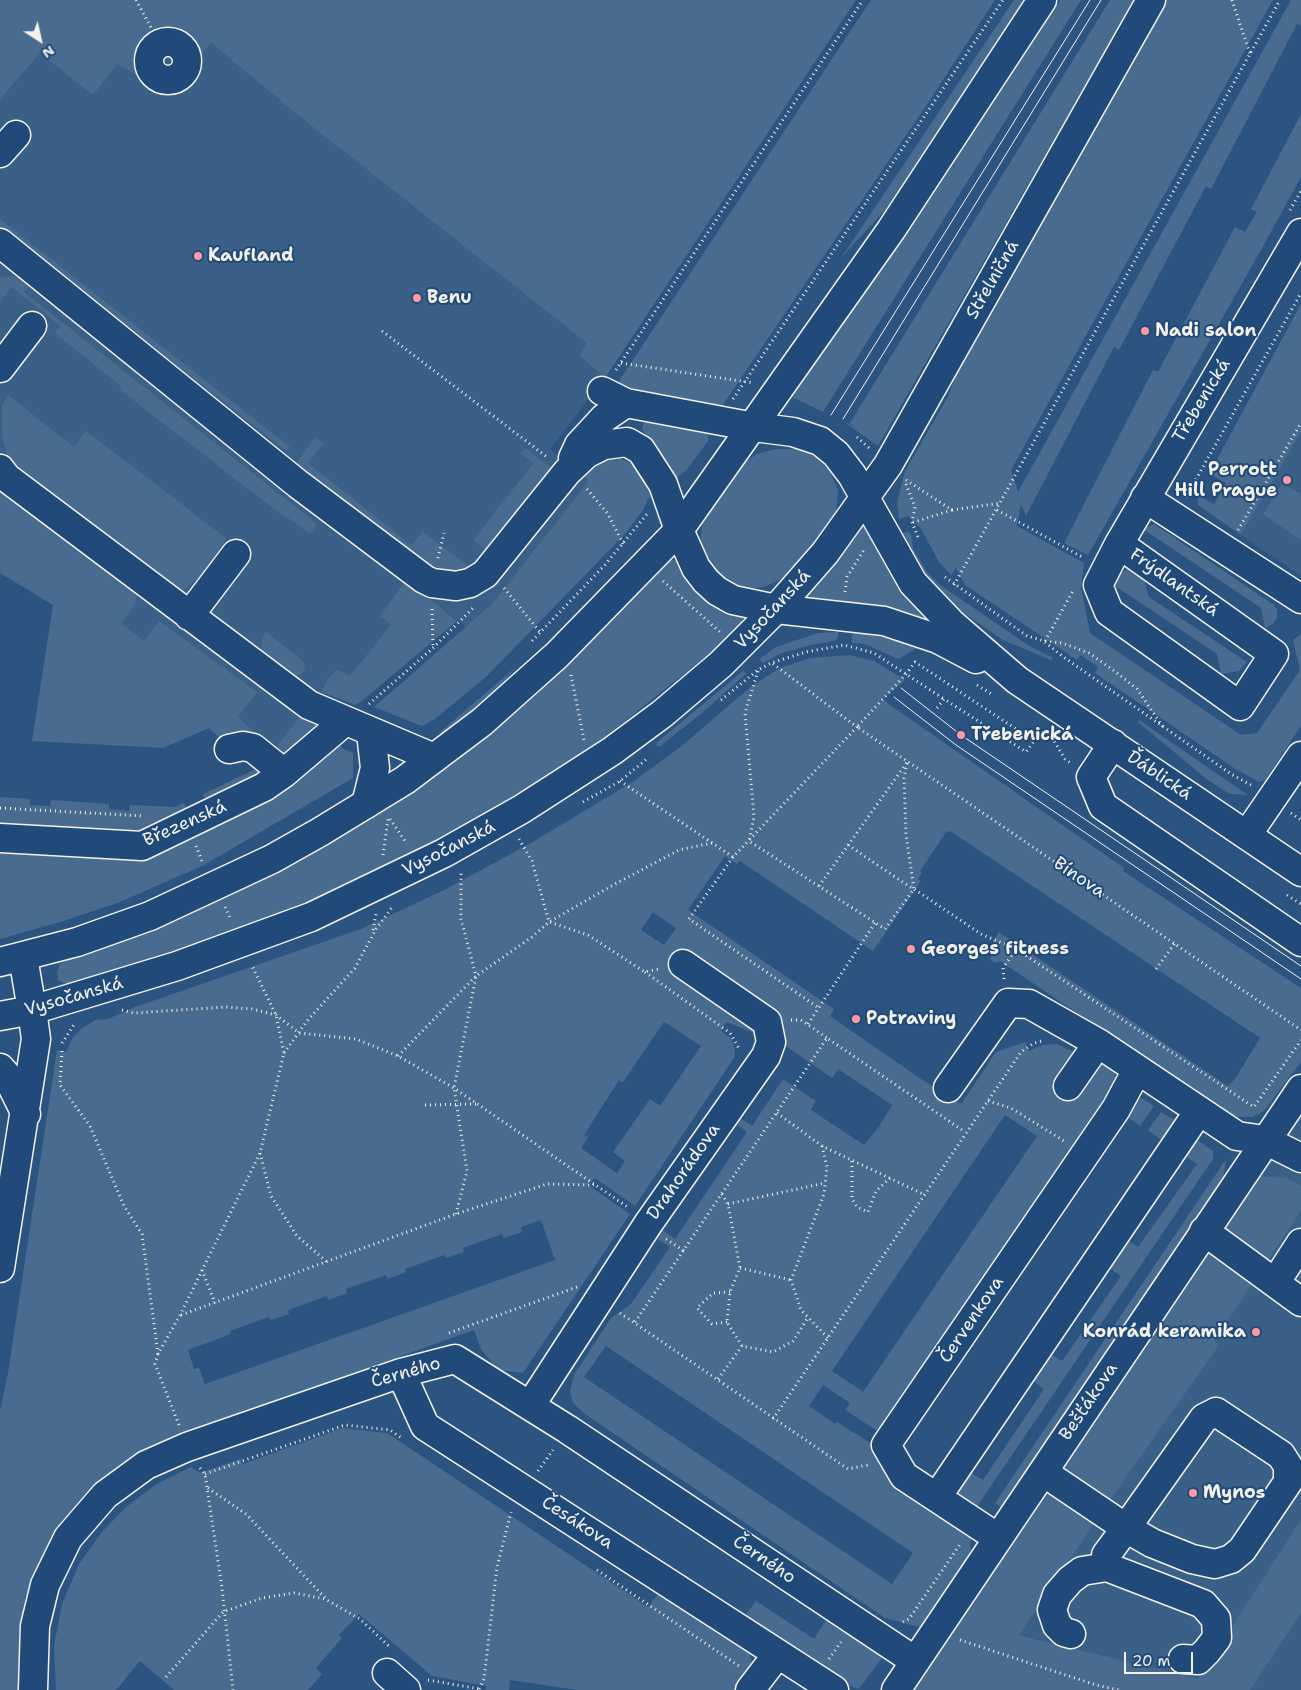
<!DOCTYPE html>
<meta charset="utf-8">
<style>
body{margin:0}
#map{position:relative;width:1301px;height:1690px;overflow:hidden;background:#2c5481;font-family:"Shantell Sans",sans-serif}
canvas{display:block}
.north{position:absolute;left:15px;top:15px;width:50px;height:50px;-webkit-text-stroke:4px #1f4a7a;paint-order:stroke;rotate:145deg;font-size:14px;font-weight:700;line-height:20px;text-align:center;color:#f4f1e8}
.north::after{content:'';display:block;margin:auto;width:18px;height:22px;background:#f4f1e8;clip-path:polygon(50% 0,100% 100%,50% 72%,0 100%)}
.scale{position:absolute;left:1124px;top:1652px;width:69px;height:22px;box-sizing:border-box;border:2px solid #f4f1e8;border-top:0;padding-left:6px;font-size:15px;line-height:18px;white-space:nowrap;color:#f4f1e8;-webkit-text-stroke:4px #1f4a7a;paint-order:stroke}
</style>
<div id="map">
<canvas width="1301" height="1690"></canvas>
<div class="north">N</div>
<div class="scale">20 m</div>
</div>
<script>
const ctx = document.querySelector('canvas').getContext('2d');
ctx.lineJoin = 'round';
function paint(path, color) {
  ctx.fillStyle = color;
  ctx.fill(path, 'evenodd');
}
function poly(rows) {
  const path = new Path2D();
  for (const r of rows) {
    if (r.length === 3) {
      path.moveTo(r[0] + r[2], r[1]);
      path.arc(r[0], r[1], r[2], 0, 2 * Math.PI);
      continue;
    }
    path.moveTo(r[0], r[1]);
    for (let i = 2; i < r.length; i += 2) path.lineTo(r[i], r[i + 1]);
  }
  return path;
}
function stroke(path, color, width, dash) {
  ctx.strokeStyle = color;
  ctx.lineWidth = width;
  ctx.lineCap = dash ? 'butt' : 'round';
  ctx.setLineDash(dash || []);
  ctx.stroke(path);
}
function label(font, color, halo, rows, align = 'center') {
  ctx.font = font + ' "Shantell Sans",sans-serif';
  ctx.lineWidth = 4;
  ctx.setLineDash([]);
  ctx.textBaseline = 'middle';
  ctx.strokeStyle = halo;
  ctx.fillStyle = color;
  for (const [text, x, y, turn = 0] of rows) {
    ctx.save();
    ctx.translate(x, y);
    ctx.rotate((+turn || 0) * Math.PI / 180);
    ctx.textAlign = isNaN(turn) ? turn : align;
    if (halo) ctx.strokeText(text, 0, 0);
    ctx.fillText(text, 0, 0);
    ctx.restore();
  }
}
paint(poly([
 [191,12,200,56,211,43,304,120,588,343,579,357,605,378,550,449,588,482,492,604,467,628,409,582,405,581,380,616,391,624,350,676,329,677,321,692,274,751,182,664,165,680,0,495,0,34],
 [1301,432,1301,576,1241,535],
 [1301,1104,1301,1690,1238,1690,958,1619]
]), '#3b6088');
paint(poly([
 [0,0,856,0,605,378,579,356,587,343,304,120,211,43,200,56,196,57,188,41,172,33,163,33,150,40,139,51,138,65,141,77,117,64,93,95,40,53,0,99],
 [871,0,995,0,928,103,720,409,709,410,617,384],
 [1014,0,1026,0,887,208,841,258],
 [1060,0,1081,0,823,412,792,397],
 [1110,0,1134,0,878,446,844,422,855,426,850,423],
 [1163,0,1273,0,1011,470,1018,492,1291,0,1301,0,1301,26,1297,24,1211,189,1206,186,1119,350,1114,347,1026,516,1021,504,1017,526,1084,563,1081,587,1090,633,1241,735,1257,733,1300,670,1293,640,1301,634,1301,726,1265,780,1259,782,1234,768,1095,673,1098,667,1081,655,1077,660,965,585,956,568,951,575,939,562,920,527,908,516,899,519,897,502,905,471,949,395,963,353],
 [1301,114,1301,177,1261,250,1088,555,1064,543,1153,370,1158,372,1235,227,1245,232,1257,212,1251,209],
 [0,219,290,447,286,451,0,227],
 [13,276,22,278,30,284,24,292,317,524,310,534,288,518,287,519,119,389,121,386,55,333,60,326,12,287,0,301,0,278],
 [1301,304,1301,432,1241,535,1198,505,1197,495,1214,504,1226,483,1209,474],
 [8,395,74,447,86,431,226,538,206,571,182,591,175,591,16,469,7,454,2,436,2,405],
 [652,417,708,434,708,441,686,471,675,479,642,429,644,422],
 [316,437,324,443,308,463,411,545,423,532,469,566,470,569,445,574,407,551,296,463],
 [525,448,553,469,488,552,473,540,534,463,520,453],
 [775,449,799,449,817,458,830,472,838,490,836,514,825,532,786,577,764,587,746,589,722,578,707,560,700,541,704,514,740,465,757,454],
 [613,456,632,463,646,478,655,494,648,499,643,510,625,534,487,676,435,719,422,726,374,707,492,604,588,482,581,474,593,461],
 [0,483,137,591,136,603,121,623,144,641,159,621,257,692,238,717,274,750,301,716,322,726,343,749,353,753,353,778,204,865,120,902,60,922,0,939,0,797,30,799,30,805,50,806,51,800,109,804,109,809,129,811,130,805,174,807,184,803,186,808,205,799,203,794,254,770,209,728,163,748,32,741,53,605,0,573],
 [1283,483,1301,495,1301,540,1263,514],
 [1154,524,1274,605,1277,610,1277,618,1273,624,1265,628,1261,608,1143,529],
 [860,526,867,527,923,617,918,618,861,604,808,599,809,591],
 [908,532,911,534,913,549,927,572,940,585,1028,645,1053,658,1051,660,1003,640,952,605,920,570,902,533],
 [669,559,676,561,686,579,699,595,712,605,743,616,743,623,728,639,586,752,537,785,458,832,286,914,72,987,58,980,57,972,60,964,68,959,119,939,479,738,543,686,585,648],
 [1128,569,1141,569,1149,597,1247,662,1239,671,1221,674,1217,654,1114,585,1119,574],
 [405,581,409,581,457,621,362,701,355,705,321,692,329,677,338,670,350,676,391,624,380,616],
 [852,631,885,636,917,648,898,659,865,644,852,643],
 [266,632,303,661,305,669,300,675,293,676,261,649,263,636],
 [838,632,838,637,835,641,810,645,782,653,763,663,759,659,776,647,818,633],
 [850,655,874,661,905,680,883,699,890,705,1124,868,1123,871,1301,988,1301,1062,1264,1111,1252,1117,1239,1117,1227,1114,1000,961,995,963,990,959,995,951,989,947,999,932,1228,1086,1235,1079,1260,1038,950,831,946,832,920,871,922,873,918,879,921,881,873,951,740,861,737,864,725,856,688,910,834,1009,830,1016,921,1079,961,1104,996,1052,1025,1042,1028,1051,1043,1045,1056,1044,1082,1055,1059,1088,1076,1097,1099,1067,1094,1063,1104,1059,1113,1069,1117,1081,1113,1094,892,1421,876,1430,845,1410,850,1403,823,1385,809,1406,835,1424,837,1422,869,1442,884,1459,962,1526,971,1538,969,1560,923,1628,885,1618,585,1414,573,1403,570,1391,574,1375,611,1318,631,1304,670,1247,654,1237,660,1228,675,1239,747,1132,732,1121,736,1115,752,1126,783,1079,816,1101,811,1110,864,1145,878,1128,892,1105,838,1069,832,1078,783,1044,726,1022,721,1031,731,1038,735,1050,734,1058,635,1206,595,1178,588,1185,630,1214,523,1373,498,1370,481,1349,474,1330,177,1436,138,1453,89,1494,56,1535,25,1596,20,1690,0,1690,0,1411,8,1373,57,1050,66,1052,73,1037,82,1028,96,1020,108,1019,135,1007,361,929,446,889,531,843,634,781,679,748,753,685,780,668,810,658],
 [653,912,676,928,664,945,641,930],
 [664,1022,701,1046,660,1106,650,1099,613,1152,625,1161,617,1173,581,1148,588,1137,584,1135,619,1080,623,1082],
 [1005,1115,1037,1136,863,1392,832,1371],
 [541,1220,555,1260,205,1384,199,1368,194,1369,188,1350,231,1334,230,1331,269,1317,271,1320,289,1314,288,1310,327,1296,328,1300,347,1293,346,1289,386,1275,388,1279,406,1272,405,1269,444,1255,446,1258,464,1252,463,1248,502,1234,504,1238,522,1232,521,1227],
 [606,1346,913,1553,892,1584,584,1377],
 [515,668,495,694,452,730,439,733],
 [744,670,746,674,702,713,659,747,655,744],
 [1139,720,1248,795,1230,794,1209,781,1138,722],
 [1141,1098,1154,1106,1140,1126,1123,1114,1135,1100],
 [1161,1112,1173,1119,1173,1126,1164,1142,1148,1130],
 [1199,1141,1213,1151,1213,1159,974,1511,958,1495,960,1488,971,1473,983,1480,1044,1389,1029,1378,1047,1351,1062,1361,1121,1276,1105,1265,1124,1237,1138,1247,1197,1164,1181,1153,1191,1143],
 [1226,1159,1223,1180,1004,1509,995,1503],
 [1257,1176,1287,1178,1301,1186,1301,1211,1214,1341,1219,1345,1101,1513,1019,1635,1198,1679,1301,1520,1301,1613,1250,1690,910,1690],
 [343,1428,387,1433,648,1607,663,1588,747,1645,752,1662,749,1675,740,1690,577,1690,510,1680,509,1690,486,1690,486,1686,432,1676,359,1614,339,1635,342,1638,316,1668,322,1674,308,1690,174,1690,140,1661,116,1690,56,1690,54,1646,62,1604,79,1564,101,1533,125,1508,155,1485,191,1467,200,1473,240,1459,243,1464],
 [756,1601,814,1639,826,1620,883,1656,859,1689,849,1686,744,1617]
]), '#496b90');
const minor = poly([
 [168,61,19],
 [0,153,16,135],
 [0,243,298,484,424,579,432,583,456,586,470,583,485,574,567,472,586,454,604,445,627,442,641,450,663,484,679,530],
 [0,368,32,326],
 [602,391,626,403,754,427],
 [573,458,579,445,604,418,626,403],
 [0,469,7,478,309,705,434,758],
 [1145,498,1301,599],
 [1119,544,1274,654,1240,706,1109,612,1098,585,1119,544],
 [1119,544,1301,233],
 [189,616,236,554],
 [1113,744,1091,777,1103,806,1301,942],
 [229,749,243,746,253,748,284,773],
 [366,804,375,768,371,733],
 [1247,835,1301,756],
 [0,838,142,846,264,787,284,773,344,722],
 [1068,1086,1098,1043],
 [948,1088,1008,1003,1029,1004,1098,1043,1237,1136,1265,1140,1301,1158],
 [1204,1231,1301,1302],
 [1275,1283,1301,1243],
 [401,1373,425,1426,834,1690],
 [530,1406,648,1224,766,1056,771,1042,767,1022,683,964],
 [1216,1412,1281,1455,1288,1466,1288,1482,1242,1550,1231,1559,1215,1564,1192,1559,1152,1543,1126,1528,1204,1418,1216,1412],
 [1043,1472,1126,1528,1106,1555,1107,1567,1203,1604,1216,1619,1217,1638,1207,1651,1198,1660,1183,1659],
 [937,1497,1199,1111],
 [998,1538,904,1476,886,1445,1116,1109,1137,1070],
 [1071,1634,1064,1632,1057,1625,1052,1610,1057,1595,1070,1580,1082,1571,1107,1567],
 [387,1673,406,1690],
 [33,1690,35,1626,45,1585,68,1538,105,1495,146,1465,187,1447,401,1373,455,1359,567,1429,915,1661],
 [750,1690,777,1655],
 [896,1690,1301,1089]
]);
const major = poly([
 [754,427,793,432,820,441,836,454,852,475,913,583,951,623,1017,680,1301,872],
 [679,530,696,568,706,581,717,591,733,600,776,609,884,621,938,639,976,659],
 [23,957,32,1010],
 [0,962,77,942,150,916,272,859,320,832,405,780,482,722,557,655,679,530,891,230,1042,0],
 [0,1016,32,1010,177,966,311,917,444,853,522,809,612,751,662,714,721,664,776,609,825,553,888,465,1151,0]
]);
const highway = poly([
 [0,1068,7,1076,26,1114],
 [0,1268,36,1039,32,1010]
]);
stroke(minor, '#f4f1e8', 31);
stroke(major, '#f4f1e8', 31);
stroke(highway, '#f4f1e8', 31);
stroke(poly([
 [136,0,160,44],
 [1232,0,1250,54],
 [1290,210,1301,191],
 [382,331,547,457],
 [621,363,754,383],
 [616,370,863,0],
 [733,399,1003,0],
 [857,437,869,448],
 [906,480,952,510,911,523],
 [906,484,915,507,912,522,918,537],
 [587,489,608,514,623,544],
 [1186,497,1301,293],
 [952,510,1001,503],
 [997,510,1084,558],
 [1238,530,1301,423],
 [438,558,444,533],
 [945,577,1027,636,1045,641,1062,643,1089,653,1116,672,1137,689,1163,727],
 [663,581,720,632],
 [954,585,1280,0],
 [504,588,540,632],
 [845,592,847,577,865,548],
 [432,609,433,647],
 [532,641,604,566,647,514],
 [1045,641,1074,589],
 [1045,642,1062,656,1231,774,1251,785],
 [758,671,745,713,754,817,749,841,885,929,914,889,981,934,1016,949,1254,1107,1301,1040],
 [571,675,584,740],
 [977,685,993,695],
 [721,700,758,670,771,663,806,652,844,645,874,653,944,699],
 [369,704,433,648,473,608],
 [937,708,944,699,1026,752,1034,741,915,662,907,673,857,727,1301,1030],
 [1049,733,1065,759,1072,764],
 [907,763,904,778,906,835,914,889],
 [620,781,733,857,857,727,772,663],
 [583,802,620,781,648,758],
 [0,808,144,816],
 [1291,813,1301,820],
 [390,819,407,844],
 [519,839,532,861,549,922,588,935,645,972,659,969],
 [848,845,913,889],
 [196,846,203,864],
 [383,855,388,819],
 [733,857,689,919,819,1008],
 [819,886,908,761],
 [1287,895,1301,904],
 [225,907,231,920],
 [373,930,376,914],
 [1156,969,1175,943],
 [645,972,730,1033,740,1050],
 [1004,979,1003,968,1016,949],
 [122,1010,133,1013,226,1007,252,1009,276,1015,299,1033,356,1039,398,1056,454,1088,629,1208],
 [791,1020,801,1020,827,1038],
 [808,1024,875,923],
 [62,1043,75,1023],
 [62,1051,60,1085,90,1126,124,1206,142,1234,158,1354],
 [284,1053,307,1021,355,968,376,929,393,906],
 [398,1056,476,976,461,919,461,872],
 [988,1101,1011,1108,1064,1141],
 [425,1105,476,1104],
 [777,1113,822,1146,923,1194],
 [822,1146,827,1167,824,1194,791,1280,801,1310,828,1338],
 [260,1153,271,1196,297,1236,327,1262],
 [852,1161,852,1199,857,1207,868,1212,876,1191,890,1178],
 [722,1194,728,1204,740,1268,730,1292,727,1322,742,1346,773,1352,793,1341,807,1319],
 [728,1204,825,1183],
 [456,1214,467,1171,454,1088,476,976,532,937,549,922,615,884,679,850,712,843],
 [666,1239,684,1251],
 [740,1268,791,1280],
 [202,1270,215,1303],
 [620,1313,848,1469,867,1465,869,1463],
 [181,1315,456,1214,547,1184,594,1185],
 [635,1322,827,1038,965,1132],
 [727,1322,712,1324,697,1308,713,1293,730,1292],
 [449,1333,577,1287],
 [718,1379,742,1346],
 [773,1419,1021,1052,1034,1043,1042,1041],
 [179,1425,155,1364,158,1354,180,1315,260,1153,284,1053,276,1015,252,966],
 [200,1468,205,1474,222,1588,233,1690],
 [538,1471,553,1450],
 [205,1474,345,1425,390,1430,403,1439],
 [208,1488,246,1514,325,1598],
 [597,1570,739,1666],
 [903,1622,909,1619,961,1543],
 [960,1640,1096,1685,1119,1690],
 [829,1659,841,1642],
 [166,1677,223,1612,262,1598,294,1593,325,1599,360,1619,391,1648],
 [428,1680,480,1689],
 [479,1689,484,1679,497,1567,511,1512]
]), '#f4f1e8', 3, [1, 4]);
stroke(minor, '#1f4a7a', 28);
stroke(major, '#1f4a7a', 28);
stroke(highway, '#1f4a7a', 28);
stroke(poly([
 [831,415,1090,0],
 [843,419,1101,0],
 [901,688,961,735,1301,966],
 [894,697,956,745,1301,979]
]), '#f4f1e8', 1);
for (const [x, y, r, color] of [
 [198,256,5,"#ff9aa2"],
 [417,298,5,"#ff9aa2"],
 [1145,331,5,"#ff9aa2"],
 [1287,480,5,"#ff9aa2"],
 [961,735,5,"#ff9aa2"],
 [911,949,5,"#ff9aa2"],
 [856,1019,5,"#ff9aa2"],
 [1256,1332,5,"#ff9aa2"],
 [1193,1493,5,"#ff9aa2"]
]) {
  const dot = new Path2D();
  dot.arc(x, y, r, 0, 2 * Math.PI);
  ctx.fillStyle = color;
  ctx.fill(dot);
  stroke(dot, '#1f4a7a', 2);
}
label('bold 18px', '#f4f1e8', '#1f4a7a', [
 ["Kaufland",208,256],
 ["Benu",427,298],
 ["Nadi salon",1155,331],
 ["Perrott",1277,470,"right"],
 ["Hill Prague",1277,491,"right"],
 ["Třebenická",971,735],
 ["Georges fitness",921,949],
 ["Potraviny",866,1019],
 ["Konrád keramika",1246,1332,"right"],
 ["Mynos",1203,1493]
], 'left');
label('18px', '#f4f1e8', '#1f4a7a', [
 ["Střelničná",993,280,-60],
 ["Třebenická",1202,401,-59],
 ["Frýdlantská",1174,583,35],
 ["Vysočanská",773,610,-47],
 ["Ďáblická",1159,776,34],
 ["Březenská",185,824,-24],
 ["Vysočanská",449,849,-27],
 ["Bínova",1079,878,34],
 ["Vysočanská",74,997,-16],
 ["Drahorádova",684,1172,-55],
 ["Červenkova",972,1320,-56],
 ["Černého",406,1373,-16],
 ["Bešťákova",1089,1402,-56],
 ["Česákova",577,1523,33],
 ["Černého",764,1560,34]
]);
</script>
